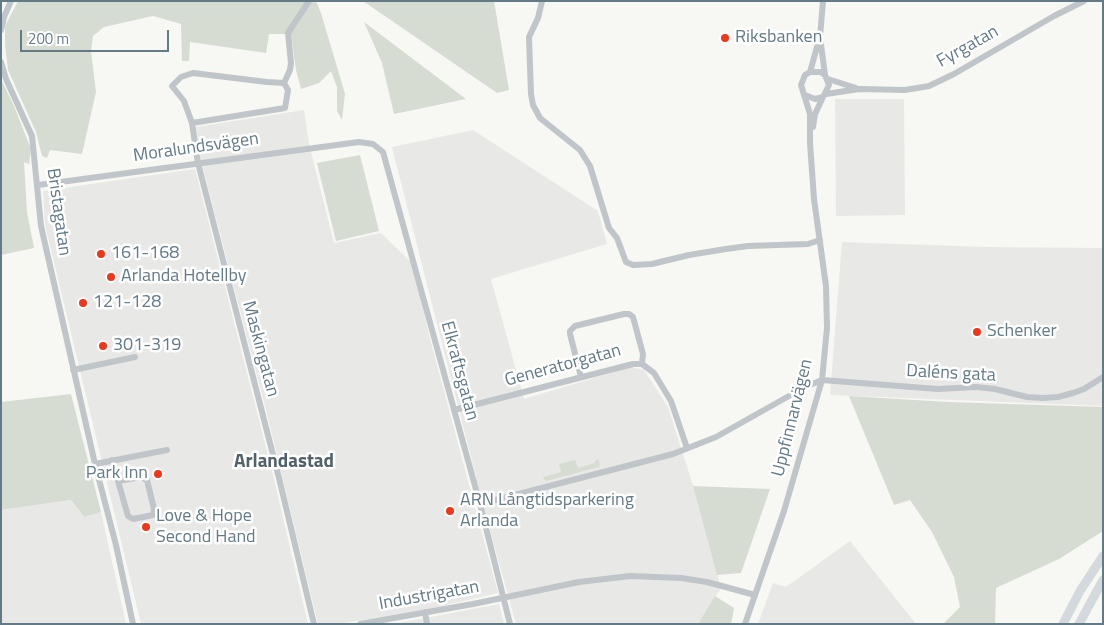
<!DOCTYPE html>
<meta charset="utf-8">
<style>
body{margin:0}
#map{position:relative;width:1104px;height:625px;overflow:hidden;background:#f7f7f3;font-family:"Titillium Web",sans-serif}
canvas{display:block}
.frame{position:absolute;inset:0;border:2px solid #637a87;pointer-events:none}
.scale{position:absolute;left:20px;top:30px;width:149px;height:22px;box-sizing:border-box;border:2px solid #637a87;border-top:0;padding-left:6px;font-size:15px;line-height:18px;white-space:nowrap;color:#637a87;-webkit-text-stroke:4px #fff;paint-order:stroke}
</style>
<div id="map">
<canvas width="1104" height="625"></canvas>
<div class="frame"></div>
<div class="scale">200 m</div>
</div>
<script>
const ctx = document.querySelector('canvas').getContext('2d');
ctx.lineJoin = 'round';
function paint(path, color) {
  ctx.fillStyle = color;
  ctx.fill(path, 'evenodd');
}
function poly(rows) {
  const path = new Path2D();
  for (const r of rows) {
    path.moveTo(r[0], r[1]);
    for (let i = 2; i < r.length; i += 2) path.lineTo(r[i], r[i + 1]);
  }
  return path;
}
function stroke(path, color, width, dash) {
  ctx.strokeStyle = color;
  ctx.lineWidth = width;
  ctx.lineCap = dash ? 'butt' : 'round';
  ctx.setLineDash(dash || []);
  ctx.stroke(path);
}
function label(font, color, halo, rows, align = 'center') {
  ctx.font = font + ' "Titillium Web",sans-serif';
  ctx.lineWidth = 5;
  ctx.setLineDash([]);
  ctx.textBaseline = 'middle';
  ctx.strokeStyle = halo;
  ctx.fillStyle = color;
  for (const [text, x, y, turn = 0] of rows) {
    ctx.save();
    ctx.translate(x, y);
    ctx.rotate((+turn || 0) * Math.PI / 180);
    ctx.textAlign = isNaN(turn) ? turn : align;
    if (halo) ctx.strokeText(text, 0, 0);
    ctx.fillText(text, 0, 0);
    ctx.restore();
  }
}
paint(poly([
 [835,99,904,99,905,215,836,216],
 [304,110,309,144,334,243,381,233,413,264,429,335,498,593,425,610,338,624,318,624,264,402,201,161,196,127],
 [473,130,598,211,607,244,491,279,524,399,630,367,644,370,668,407,696,495,721,588,698,624,516,624,486,516,392,147],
 [195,169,272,471,308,624,141,624,45,225,43,191],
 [842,242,985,247,1103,248,1103,406,830,395],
 [71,500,84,517,101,512,126,624,1,624,1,510],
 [850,541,916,624,758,624,773,583,786,587],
 [499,604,504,624,393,624]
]), '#e8e8e7');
paint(poly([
 [18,1,316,1,321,13,345,94,342,120,337,111,337,87,331,71,319,83,301,89,296,70,291,34,269,34,266,53,190,42,189,61,182,61,181,24,153,16,104,27,93,36,91,51,96,92,82,154,50,150,47,158,42,156,36,132,8,70,5,45,5,26],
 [363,1,494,1,509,90,497,93],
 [364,22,466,99,394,114,382,63],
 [1,79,14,106,31,149,29,164,24,162,27,212,34,248,1,255],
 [360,155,379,231,336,241,317,163],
 [71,394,101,512,84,517,71,500,1,510,1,402],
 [849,396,949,402,1103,407,1103,531,1059,559,996,588,995,624,943,624,960,607,954,577,932,532,910,500,894,505],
 [598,459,600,465,599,467,546,481,544,479,543,477,561,472,559,464,575,460,578,468,595,463,595,461],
 [693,486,770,489,741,573,717,575],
 [715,596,734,608,731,624,698,624]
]), '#d7dcd2');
stroke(poly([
 [542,1,538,18,529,37,531,94,533,105,540,118,580,150,590,166,609,228,617,238,626,262,633,265,652,264,689,255,726,249,748,246,808,244,820,240],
 [823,1,820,37,825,75],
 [1,30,4,17,11,1],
 [1,62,6,79,32,136,41,226,95,464,116,545,133,624],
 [810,72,819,40],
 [828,79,856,88],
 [284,83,267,82,193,73,181,77,172,86,184,101,192,123,198,163,279,478,314,624],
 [284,83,290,70,291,63,288,33,309,1],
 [826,94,859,89,905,90,929,86,954,74,1054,16,1084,1],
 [192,123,285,108,288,90,284,83],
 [813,127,815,114,823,97],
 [38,185,359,142,373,144,383,152,480,504,510,624],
 [73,370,135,357],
 [581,377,570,334,570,331,575,326,624,314,629,314,633,317,643,354,642,364],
 [454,410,633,364,642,364,654,373,671,401,687,448],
 [112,460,128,516,133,519,153,515,154,509,147,480,141,477,118,481],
 [95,464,167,450],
 [480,504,673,454,716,437,805,387,822,380,938,389,976,387,995,389,1027,397,1043,398,1058,397,1073,393,1084,389,1103,377],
 [425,612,427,624],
 [360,624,473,604,579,582,630,576,681,578,707,582,755,595],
 [745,624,784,511,822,380,827,328,826,286,814,199,810,143,810,114,801,85,805,75,810,72,821,72,825,75,829,85,823,97,815,99,805,95]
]), '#bfc5c8', 6);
stroke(poly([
 [1063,624,1080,591,1103,556],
 [1079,624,1103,580]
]), '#d4d9dd', 9);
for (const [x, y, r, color] of [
 [725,38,5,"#f13619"],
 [101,254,5,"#f13619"],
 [111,277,5,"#f13619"],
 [83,303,5,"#f13619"],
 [977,332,5,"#f13619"],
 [103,346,5,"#f13619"],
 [158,474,5,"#f13619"],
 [450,511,5,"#f13619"],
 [146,527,5,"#f13619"]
]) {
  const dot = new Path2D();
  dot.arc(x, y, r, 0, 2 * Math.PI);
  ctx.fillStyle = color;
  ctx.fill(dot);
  stroke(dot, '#fff', 2);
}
label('18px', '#637a87', '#fff', [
 ["Riksbanken",735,38],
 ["161-168",111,254],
 ["Arlanda Hotellby",121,277],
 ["121-128",93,303],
 ["Schenker",987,332],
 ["301-319",113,346],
 ["Park Inn",148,474,"right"],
 ["ARN Långtidsparkering",460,501],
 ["Arlanda",460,522],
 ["Love & Hope",156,517],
 ["Second Hand",156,538]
], 'left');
label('18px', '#637a87', '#fff', [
 ["Fyrgatan",968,47,-29],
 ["Moralundsvägen",196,148,-8],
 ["Bristagatan",58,212,82],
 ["Maskingatan",260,349,75],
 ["Generatorgatan",563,366,-15],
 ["Elkraftsgatan",459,371,75],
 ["Daléns gata",951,374,3],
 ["Uppfinnarvägen",793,418,-76],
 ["Industrigatan",429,596,-10]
]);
label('bold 19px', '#52626b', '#fff', [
 ["Arlandastad",284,462]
]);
</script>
